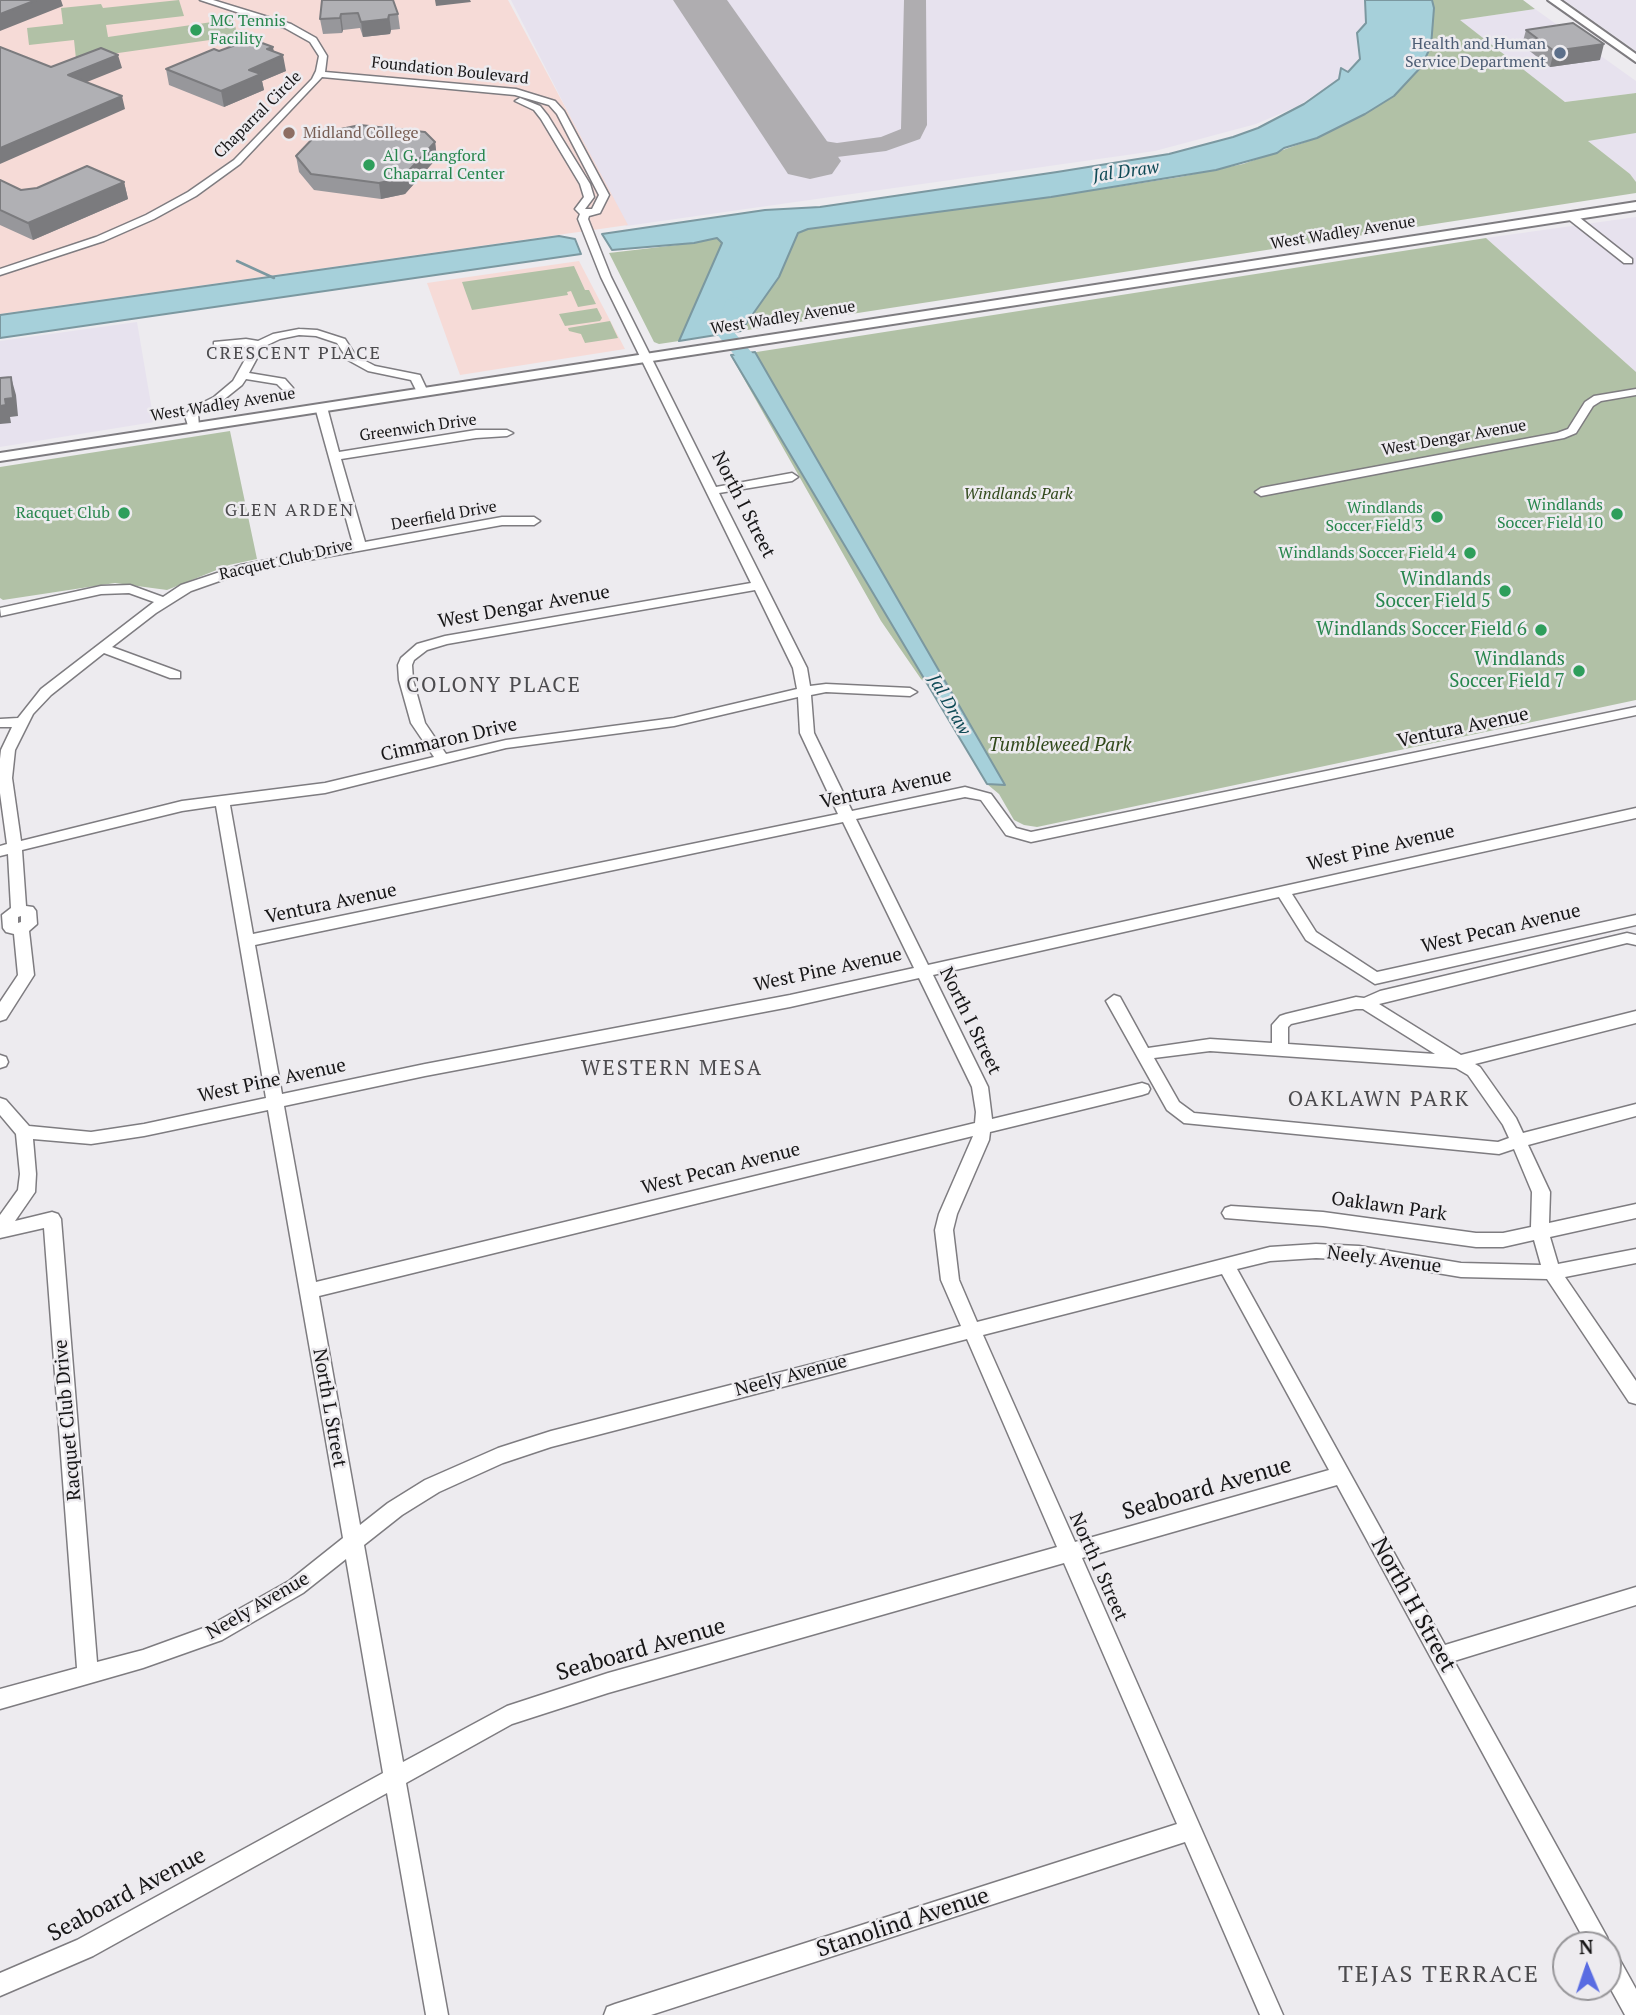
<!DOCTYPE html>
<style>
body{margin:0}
#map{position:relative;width:1636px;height:2015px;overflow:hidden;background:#edebef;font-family:"PT Serif",serif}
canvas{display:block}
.north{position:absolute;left:1552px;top:1931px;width:70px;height:70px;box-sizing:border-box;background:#edebef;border:2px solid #979699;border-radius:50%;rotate:358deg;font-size:19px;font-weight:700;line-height:28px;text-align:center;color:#171617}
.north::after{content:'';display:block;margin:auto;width:24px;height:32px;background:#596ce2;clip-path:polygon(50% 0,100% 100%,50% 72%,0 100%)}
</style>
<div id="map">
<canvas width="1636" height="2015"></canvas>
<div class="north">N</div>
</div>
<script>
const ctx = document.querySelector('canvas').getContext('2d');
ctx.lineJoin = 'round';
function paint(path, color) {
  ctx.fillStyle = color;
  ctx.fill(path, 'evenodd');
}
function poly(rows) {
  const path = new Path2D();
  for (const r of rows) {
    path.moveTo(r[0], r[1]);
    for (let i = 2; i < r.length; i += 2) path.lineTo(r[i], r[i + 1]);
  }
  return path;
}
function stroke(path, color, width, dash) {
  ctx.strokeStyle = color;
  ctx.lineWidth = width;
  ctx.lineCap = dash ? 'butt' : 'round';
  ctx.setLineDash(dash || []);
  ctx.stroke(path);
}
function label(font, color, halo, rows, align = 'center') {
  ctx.font = font + ' "PT Serif",serif';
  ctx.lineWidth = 5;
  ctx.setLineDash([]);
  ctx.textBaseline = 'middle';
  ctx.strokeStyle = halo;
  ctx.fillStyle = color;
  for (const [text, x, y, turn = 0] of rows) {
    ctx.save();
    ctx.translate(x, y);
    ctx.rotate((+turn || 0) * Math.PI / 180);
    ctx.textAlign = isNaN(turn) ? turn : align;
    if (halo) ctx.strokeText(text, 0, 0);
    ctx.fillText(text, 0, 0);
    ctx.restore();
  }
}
paint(poly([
 [511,0,1373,0,1366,49,1349,72,1298,106,1256,124,1155,151,626,226],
 [1564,0,1636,0,1636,51],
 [1535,9,1636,81,1636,93,1565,102,1459,20],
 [1636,133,1636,182,1630,174,1587,140],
 [1636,217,1636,372,1486,238],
 [137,322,154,422,0,447,0,341]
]), '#e7e2ee');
paint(poly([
 [0,0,508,0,628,225,0,314],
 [579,261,625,349,460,375,427,283]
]), '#f6dbd7');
paint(poly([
 [179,0,184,16,106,25,108,37,233,19,238,36,76,59,74,40,29,45,27,28,63,24,61,8,101,4,103,8],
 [1432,0,1523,0,1535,9,1460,20,1565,102,1636,93,1636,133,1588,141,1630,174,1636,182,1636,193,741,331,798,233,808,229,1051,197,1180,177,1243,164,1317,138,1365,114,1394,96,1431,46,1434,8],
 [716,237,722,243,679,341,659,344,654,342,609,253,694,243],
 [1486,238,1636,372,1636,700,1037,827,1024,825,1014,820,999,794,987,784,938,694,921,679,881,621,731,356],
 [574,266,585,290,589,290,596,304,578,307,571,291,567,292,568,295,472,310,462,282],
 [597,308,602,318,600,321,565,326,559,314],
 [610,321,618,338,585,343,581,334,569,331,568,328],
 [230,431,257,559,229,565,167,590,115,583,3,600,0,598,0,467]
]), '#b1c1a6');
const water = poly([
 [1365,0,1432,0,1434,8,1431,46,1421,67,1394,96,1365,114,1317,138,1284,148,1277,153,1216,170,1051,197,808,229,798,233,779,277,741,331,679,341,722,243,717,238,694,243,612,250,602,234,765,210,820,207,1057,172,1169,154,1233,137,1258,128,1304,104,1339,79,1341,68,1348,72,1360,59,1357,33,1366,23,1365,0],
 [559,236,575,239,581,254,0,338,0,315,559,236],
 [755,352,1005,785,987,784,731,355,755,352]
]);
paint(water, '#a6d0da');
stroke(water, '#7b98a0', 2);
stroke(poly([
 [237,261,274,278]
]), '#7b98a0', 2.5);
paint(poly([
 [735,296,744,301,732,330,754,355,771,384,769,388,755,388,737,358,714,331,726,301,735,296]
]), '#a6d0da');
paint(poly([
 [904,0,926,0,927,125,920,139,886,151,837,157,803,152,785,143,782,138,785,133,794,131,818,140,837,143,881,137,901,129,904,0]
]), '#afadb0');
paint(poly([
 [673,0,727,0,841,161,832,174,810,179,788,174,673,0]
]), '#afadb0');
const minor = poly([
 [200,0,213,0,291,24,316,38,327,56,325,72,516,89,555,101,564,111,609,195,600,213,589,216,588,219,611,277,716,487,792,473,798,477,792,481,719,493,807,668,810,686,826,684,910,688,917,692,910,696,826,692,811,695,814,733,852,811,965,787,991,794,1016,828,1031,832,1636,707,1636,715,1031,842,1006,835,981,800,965,797,856,819,928,965,1636,808,1636,818,1292,894,1316,932,1377,972,1636,915,1636,925,1375,984,1306,940,1279,897,933,975,988,1087,992,1119,1142,1083,1148,1085,1150,1089,1148,1093,1142,1095,990,1132,989,1140,957,1214,953,1230,959,1280,977,1322,1270,1247,1316,1244,1359,1246,1461,1263,1541,1265,1534,1240,1503,1247,1476,1247,1323,1226,1225,1218,1222,1213,1225,1208,1231,1206,1323,1212,1476,1233,1503,1233,1531,1227,1532,1192,1514,1149,1499,1154,1184,1123,1167,1110,1106,1001,1114,995,1120,997,1148,1048,1210,1039,1272,1043,1272,1025,1280,1016,1286,1014,1356,997,1364,998,1380,991,1627,933,1636,935,1636,945,1627,943,1379,1004,1461,1055,1636,1011,1636,1023,1475,1064,1480,1067,1516,1118,1523,1133,1636,1104,1636,1116,1528,1145,1550,1192,1549,1223,1636,1204,1636,1218,1550,1237,1558,1264,1636,1249,1636,1263,1565,1277,1636,1381,1636,1404,1629,1402,1547,1279,1461,1277,1359,1260,1316,1258,1270,1261,1237,1269,1445,1645,1636,1587,1636,1605,1454,1661,1607,1937,1610,1945,1608,1950,1616,1953,1636,1989,1636,2015,1625,2015,1608,1984,1608,1945,1587,1945,1337,1485,1082,1558,1283,2015,1260,2015,1185,1842,651,2015,604,2015,607,2007,615,2004,1177,1824,1064,1563,608,1693,512,1724,406,1783,448,2015,426,2015,387,1793,93,1956,0,1996,0,1973,77,1940,383,1773,346,1559,303,1593,222,1640,143,1668,0,1709,0,1689,77,1668,44,1228,0,1238,0,1215,18,1190,20,1174,16,1134,0,1115,0,1098,6,1100,29,1126,91,1132,144,1124,266,1098,216,806,182,811,22,850,26,906,33,907,36,911,37,924,29,931,34,975,6,1019,0,1021,0,1002,18,975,14,934,6,932,3,928,2,915,11,908,8,854,0,856,0,846,7,844,0,793,0,759,1,750,12,727,0,727,0,719,18,718,41,689,154,602,129,593,101,594,1,616,0,608,101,586,130,585,163,597,181,585,241,565,353,544,315,407,321,404,327,407,339,452,476,430,507,430,513,433,507,436,476,438,341,459,365,542,502,517,534,517,540,521,534,525,502,525,248,571,191,591,156,613,112,647,180,672,180,678,170,678,104,653,51,695,33,714,15,750,12,778,21,841,182,801,325,783,434,757,411,723,399,680,398,665,401,658,417,644,445,636,751,583,601,277,578,219,580,214,575,209,584,197,580,184,541,119,534,110,515,101,520,98,540,106,548,116,590,184,594,197,585,209,592,209,599,195,557,114,549,105,515,95,322,77,240,164,196,196,154,219,104,241,0,275,0,269,96,237,146,215,188,192,234,160,312,79,316,71,319,56,310,42,285,28,200,0],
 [755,590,793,668,797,689,674,718,506,740,446,754,425,723,413,680,412,665,414,660,427,650,447,644,755,590],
 [798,697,800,733,838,814,253,934,230,805,325,793,506,748,674,726,798,697],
 [843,822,914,968,790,995,425,1064,282,1094,255,945,843,822],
 [21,916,21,922,18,923,18,917,21,916],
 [919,978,972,1087,976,1112,975,1123,316,1282,284,1106,425,1076,790,1007,919,978],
 [1356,1009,1363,1009,1435,1054,1288,1044,1288,1027,1291,1024,1356,1009],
 [1210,1051,1456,1068,1468,1075,1503,1125,1509,1138,1498,1142,1194,1113,1179,1102,1154,1058,1210,1051],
 [268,1110,343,1538,289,1581,209,1626,143,1650,97,1662,61,1219,58,1214,52,1212,15,1221,35,1192,36,1174,33,1139,91,1144,144,1136,268,1110],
 [973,1136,939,1214,935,1230,941,1280,961,1326,551,1431,498,1448,425,1480,388,1503,360,1525,319,1296,973,1136],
 [1222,1274,1329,1470,1075,1542,983,1335,1222,1274],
 [967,1339,1057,1547,608,1673,507,1706,403,1762,364,1545,402,1515,439,1492,503,1463,551,1447,967,1339],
 [1567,214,1575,214,1632,259,1632,263,1624,263,1567,218,1567,214],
 [299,329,317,330,345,339,356,356,375,366,420,375,428,392,418,394,411,380,368,371,348,360,337,343,316,336,299,335,280,339,263,347,249,373,285,379,293,388,291,390,283,390,277,384,246,379,242,385,222,401,198,413,199,427,197,429,189,429,185,416,190,409,214,397,233,381,252,347,218,347,214,346,214,342,246,339,258,341,273,334,299,329],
 [1636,389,1636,395,1601,401,1593,406,1576,433,1564,438,1261,496,1255,492,1261,488,1557,433,1568,429,1585,402,1594,396,1636,389],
 [0,1055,6,1057,8,1062,6,1066,0,1068,0,1055]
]);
const major = poly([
 [1548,0,1560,0,1636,54,1636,62,1548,0],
 [1636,202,1636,210,0,461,0,453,1636,202]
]);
stroke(minor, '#7e7c80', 3);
stroke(major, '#7e7c80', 4);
paint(minor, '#fff');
paint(major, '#fff');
paint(poly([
 [322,0,398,14,400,29,391,30,390,34,363,37,360,28,343,30,342,33,323,34,320,19],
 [1526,30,1600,60,1550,67,1522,45],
 [219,51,274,52,286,71,262,81,264,90,224,107,169,85,166,69],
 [435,142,437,158,405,194,381,199,314,190,299,172,296,156],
 [0,180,21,190,124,182,128,199,33,240,0,225]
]), '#97979b');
paint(poly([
 [36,0,61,0,63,6,0,31,0,14],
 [435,0,470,0,471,2,436,6],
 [341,14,343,30,342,33,340,18],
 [389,15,391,30,390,34,363,37,361,22],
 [1604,44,1600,60,1550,67,1554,51],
 [273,47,275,58,283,55,286,71,262,81,264,90,224,107,221,91,267,49],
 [118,55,122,68,72,88,68,75],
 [122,96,125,109,0,164,0,148],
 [435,142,437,158,405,194,381,199,379,183],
 [124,182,128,199,33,240,28,223],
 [11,377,16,395,18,416,10,417,11,423,0,424,0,406,5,399]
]), '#7b7b7e');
const building = poly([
 [0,0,36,0,0,14,0,0],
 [322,0,393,0,398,14,389,15,388,19,361,22,358,13,341,14,340,18,320,19,322,0],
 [1573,23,1604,44,1554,51,1526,30,1573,23],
 [254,40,273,47,267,49,283,55,249,70,261,74,221,91,166,69,214,49,219,51,241,43,244,44,254,40],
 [0,47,51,67,101,48,118,55,68,75,122,96,0,148,0,47],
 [360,125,425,132,435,142,402,178,379,183,311,174,296,156,317,134,360,125],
 [87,166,124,182,28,223,0,210,0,180,21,190,37,188,87,166],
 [11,377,13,398,5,399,6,405,0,406,0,378,11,377]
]);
paint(building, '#b0b0b4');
stroke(building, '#7b7b7e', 2);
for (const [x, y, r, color] of [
 [196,30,7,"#2e9e5b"],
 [1560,53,7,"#5c6f8a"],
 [289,133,7,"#8d6e63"],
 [369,165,7,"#2e9e5b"],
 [124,513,7,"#2e9e5b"],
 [1617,514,7,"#2e9e5b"],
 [1437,517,7,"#2e9e5b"],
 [1470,553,7,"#2e9e5b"],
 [1505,591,7,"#2e9e5b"],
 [1541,630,7,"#2e9e5b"],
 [1579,671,7,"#2e9e5b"]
]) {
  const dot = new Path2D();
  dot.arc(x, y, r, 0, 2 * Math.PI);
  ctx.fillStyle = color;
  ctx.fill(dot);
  stroke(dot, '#edebef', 2.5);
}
label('16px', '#27864d', '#edebef', [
 ["MC Tennis",210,21,"left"],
 ["Facility",210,39,"left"],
 ["Al G. Langford",383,156,"left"],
 ["Chaparral Center",383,174,"left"],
 ["Windlands",1603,505],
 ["Soccer Field 10",1603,523],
 ["Windlands",1423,508],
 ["Soccer Field 3",1423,526],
 ["Racquet Club",110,513],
 ["Windlands Soccer Field 4",1456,553]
], 'right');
label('16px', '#4e5e75', '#edebef', [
 ["Health and Human",1546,44],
 ["Service Department",1546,62]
], 'right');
label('16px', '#171617', '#edebef', [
 ["Foundation Boulevard",450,71,6],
 ["Chaparral Circle",258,115,-45],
 ["West Wadley Avenue",1343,233,-9],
 ["West Wadley Avenue",783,318,-9],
 ["West Wadley Avenue",223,405,-9],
 ["Greenwich Drive",418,428,-8],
 ["West Dengar Avenue",1454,438,-10],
 ["Deerfield Drive",444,516,-10],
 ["Racquet Club Drive",286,560,-13]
]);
label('16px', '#785e54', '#edebef', [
 ["Midland College",303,133]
], 'left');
label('italic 16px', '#31491b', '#edebef', [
 ["Windlands Park",1018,494]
]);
label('italic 18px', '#104b57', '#edebef', [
 ["Jal Draw",1126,172,-8],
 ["Jal Draw",949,705,60]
]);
ctx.letterSpacing = '2px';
label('18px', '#4c4b4e', '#edebef', [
 ["CRESCENT PLACE",294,354],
 ["GLEN ARDEN",290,511]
]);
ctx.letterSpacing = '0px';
label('19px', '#171617', '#edebef', [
 ["North I Street",743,505,63],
 ["West Dengar Avenue",524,607,-10],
 ["Ventura Avenue",1463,728,-12],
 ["Cimmaron Drive",449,740,-13],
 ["Ventura Avenue",886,789,-12],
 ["West Pine Avenue",1381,848,-13],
 ["Ventura Avenue",331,904,-12],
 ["West Pecan Avenue",1501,929,-13],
 ["West Pine Avenue",828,970,-12],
 ["North I Street",970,1021,64],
 ["West Pine Avenue",272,1081,-12],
 ["West Pecan Avenue",721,1169,-14],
 ["Oaklawn Park",1389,1207,8],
 ["Neely Avenue",1384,1260,7],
 ["Neely Avenue",791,1376,-15],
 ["North L Street",329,1408,80],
 ["Racquet Club Drive",68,1420,-95],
 ["North I Street",1098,1567,66],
 ["Neely Avenue",258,1606,-30]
]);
label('19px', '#27864d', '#edebef', [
 ["Windlands",1491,580],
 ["Soccer Field 5",1491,602],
 ["Windlands Soccer Field 6",1527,630],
 ["Windlands",1565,660],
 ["Soccer Field 7",1565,682]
], 'right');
label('italic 19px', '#31491b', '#edebef', [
 ["Tumbleweed Park",1060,746]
]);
ctx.letterSpacing = '2px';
label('21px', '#4c4b4e', '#edebef', [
 ["COLONY PLACE",494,686],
 ["WESTERN MESA",672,1069],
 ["OAKLAWN PARK",1379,1100]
]);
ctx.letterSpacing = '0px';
label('23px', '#171617', '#edebef', [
 ["Seaboard Avenue",1207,1489,-16],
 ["North H Street",1413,1605,61],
 ["Seaboard Avenue",641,1650,-16],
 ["Seaboard Avenue",127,1895,-28],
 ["Stanolind Avenue",903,1923,-18]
]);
ctx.letterSpacing = '2px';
label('24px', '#4c4b4e', '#edebef', [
 ["TEJAS TERRACE",1439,1975]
]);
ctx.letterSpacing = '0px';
</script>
